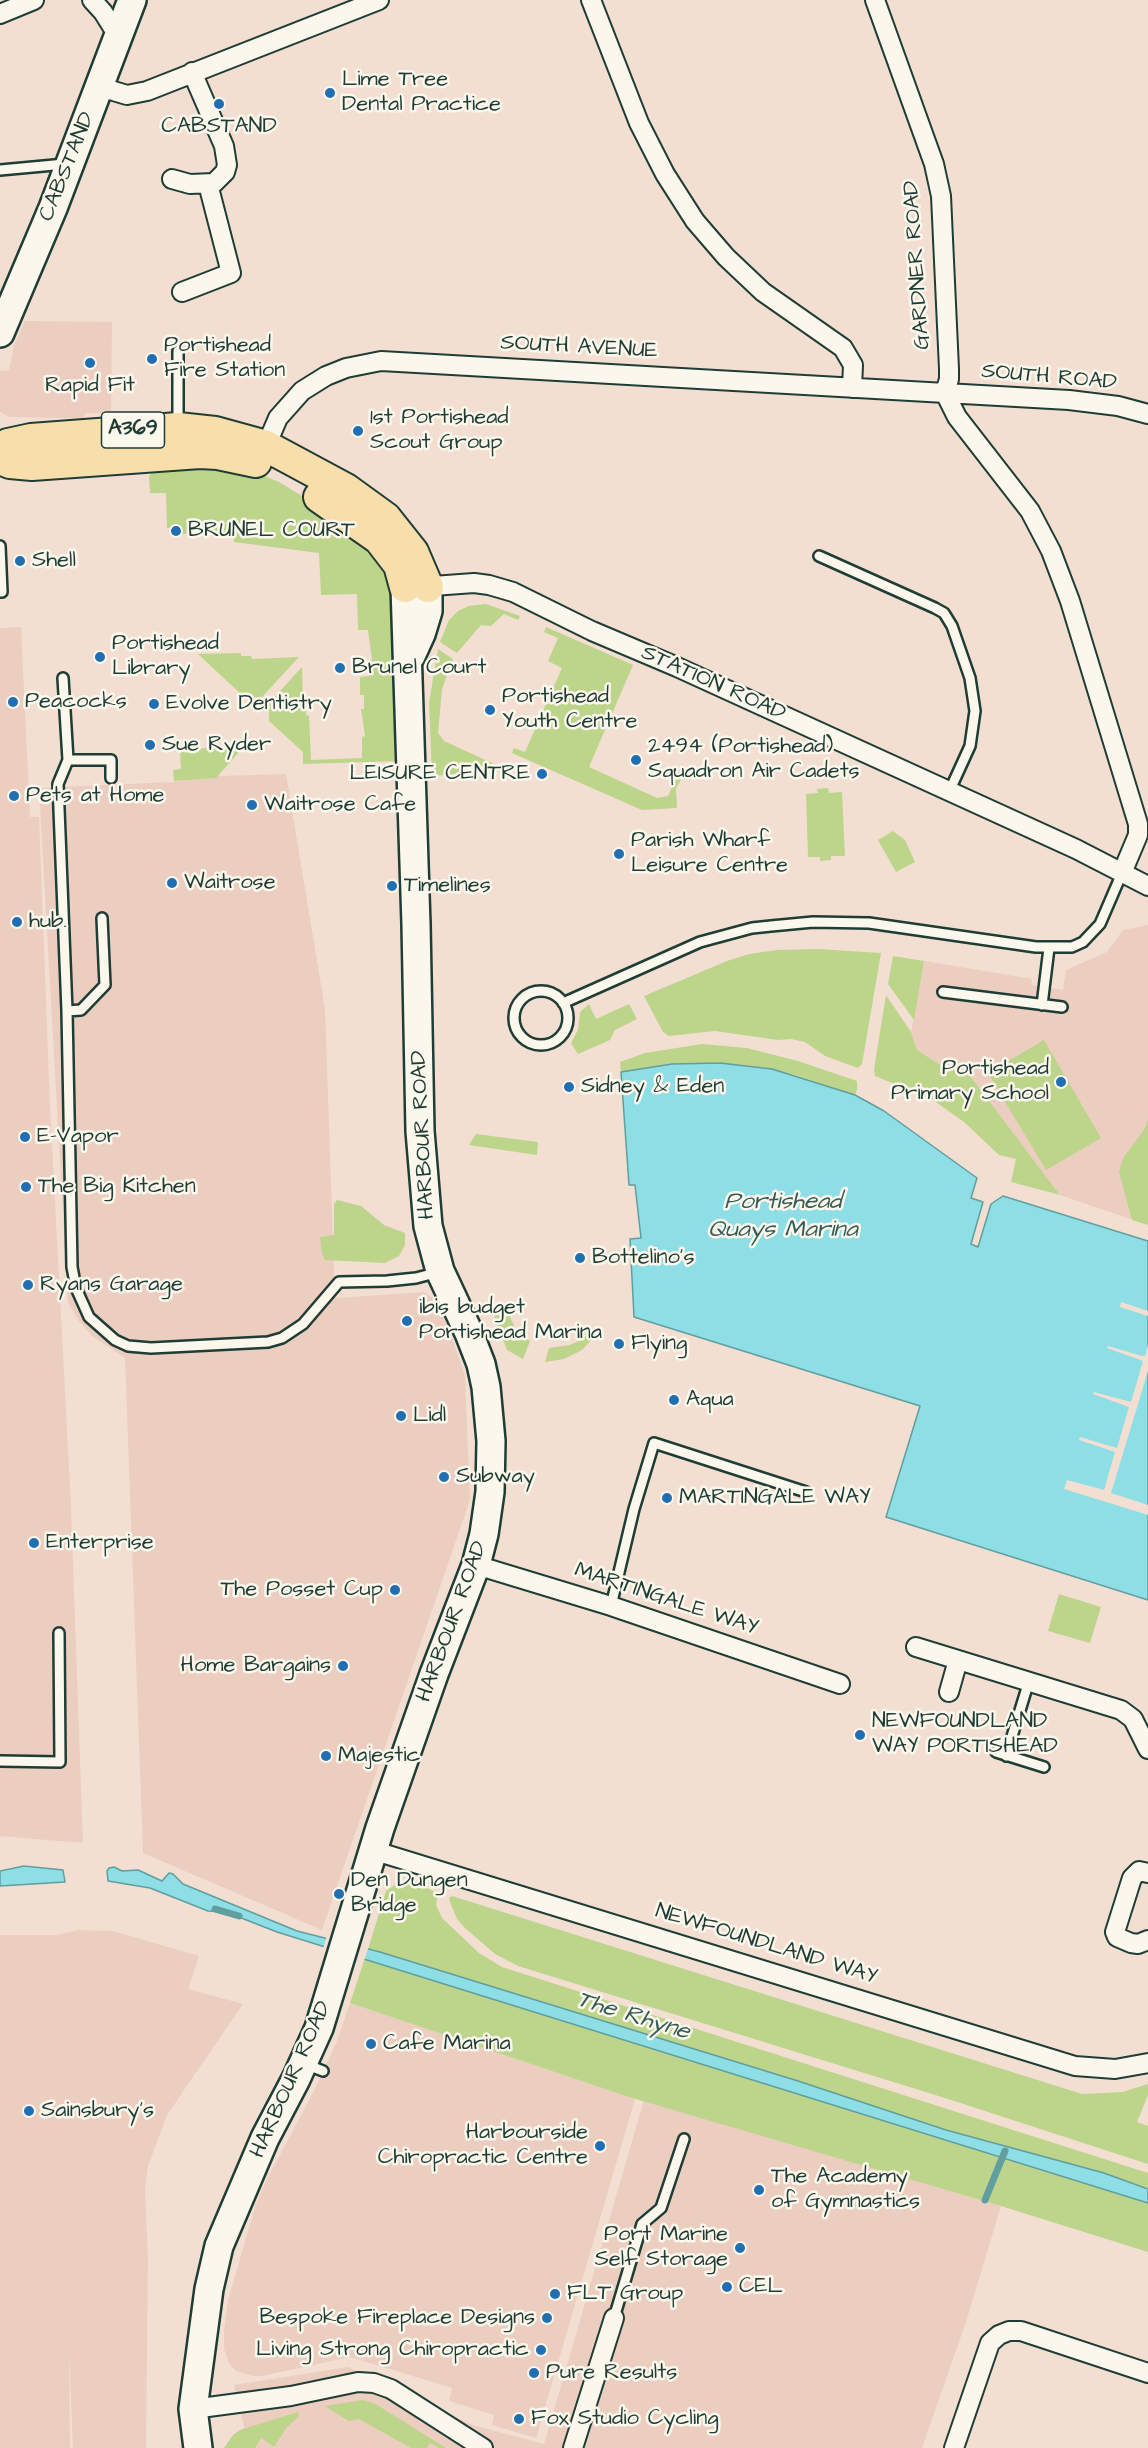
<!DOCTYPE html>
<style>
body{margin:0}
canvas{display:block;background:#f2dfd2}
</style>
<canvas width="1148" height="2448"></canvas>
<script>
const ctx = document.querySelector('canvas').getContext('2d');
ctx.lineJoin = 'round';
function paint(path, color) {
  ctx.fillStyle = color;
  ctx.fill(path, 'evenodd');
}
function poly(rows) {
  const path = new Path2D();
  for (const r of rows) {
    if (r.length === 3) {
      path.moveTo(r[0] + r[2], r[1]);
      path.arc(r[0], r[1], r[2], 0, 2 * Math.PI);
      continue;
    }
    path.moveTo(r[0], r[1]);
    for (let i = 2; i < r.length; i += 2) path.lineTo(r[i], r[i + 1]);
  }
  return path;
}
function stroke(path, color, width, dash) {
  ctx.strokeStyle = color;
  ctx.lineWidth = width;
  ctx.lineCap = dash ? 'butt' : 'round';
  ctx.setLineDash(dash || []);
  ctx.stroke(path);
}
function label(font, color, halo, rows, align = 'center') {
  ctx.font = font + ' "Architects Daughter",sans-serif';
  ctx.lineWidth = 5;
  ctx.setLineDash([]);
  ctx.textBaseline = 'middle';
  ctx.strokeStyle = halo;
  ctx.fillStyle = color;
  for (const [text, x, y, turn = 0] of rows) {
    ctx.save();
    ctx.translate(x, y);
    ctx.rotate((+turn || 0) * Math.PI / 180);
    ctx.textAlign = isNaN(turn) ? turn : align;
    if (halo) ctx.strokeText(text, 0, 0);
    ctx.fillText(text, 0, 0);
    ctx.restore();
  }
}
paint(poly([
 [25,321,112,322,111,414,85,413,84,418,62,418,9,417,0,412,0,371,9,370,14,345],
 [21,627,30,817,39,817,50,1106,71,1506,83,1843,0,1836,0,628],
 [286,774,325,1009,335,1298,424,1292,434,1299,449,1329,465,1376,470,1500,322,1930,143,1853,125,1358,92,1336,79,1321,68,1303,39,788,173,782,219,776],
 [1148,925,1148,1225,1060,1195,968,1073,939,1064,917,1050,911,1032,924,961,1032,979,1031,985,1063,990,1066,970,1107,952,1123,930],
 [77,1930,113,1931,199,1956,188,1989,243,2004,167,2115,148,2166,145,2189,148,2257,146,2448,73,2448,69,2350,70,2448,0,2448,0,1935,58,1935],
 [350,2003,635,2099,536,2438,492,2425,494,2415,449,2401,452,2388,350,2357,262,2376,253,2376,236,2371,229,2363,224,2349,224,2330,228,2300,255,2207,267,2179,315,2089,337,2041],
 [644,2100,1001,2206,966,2322,922,2448,249,2448,234,2385,348,2367,473,2425,544,2444]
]), '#eccec0');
paint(poly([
 [174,460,262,475,279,482,351,526,393,576,400,761,303,764,303,752,269,721,269,703,302,667,303,705,306,706,306,715,309,716,311,760,362,758,362,737,365,736,361,709,364,709,364,695,360,695,360,677,369,676,369,660,372,660,368,630,358,630,357,594,321,595,319,553,234,542,233,532,181,534,180,527,167,528,166,493,150,493,149,476,159,465],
 [486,604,520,616,518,620,504,614,491,626,481,625,457,653,440,642,449,620,458,611,469,606],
 [546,627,633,665,589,767,657,798,668,796,683,763,683,775,676,789,677,808,642,810,512,753,514,748,525,752,562,668,548,661,558,638,544,632],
 [438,649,453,659,442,689,438,733,444,741,505,769,504,771,432,776,429,703],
 [241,653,241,656,251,656,252,659,299,657,262,697,244,697,198,654],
 [232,746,239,752,216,778,174,781,173,770,181,769,180,750],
 [828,788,829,793,842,792,845,856,831,856,831,860,820,861,820,857,808,857,806,794,818,793,817,789],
 [893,831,905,840,915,862,896,872,878,840],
 [818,949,881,953,862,1064,858,1068,825,1056,805,1042,791,1039,778,1040,715,1031,669,1036,663,1032,644,996,727,961,749,954,777,950],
 [893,956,924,961,914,1020,888,984],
 [886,995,911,1032,917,1050,939,1064,968,1073,1060,1195,1011,1182,1016,1159,999,1155,964,1122,933,1100,875,1076,874,1069],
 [589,1004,596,1019,629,1004,637,1019,615,1030,610,1040,578,1054,571,1043,578,1030,580,1012],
 [1044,1040,1101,1138,1046,1170,988,1073],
 [702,1044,747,1048,798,1061,857,1081,857,1090,855,1095,795,1075,746,1065,672,1064,621,1072,620,1062,645,1053],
 [1148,1119,1148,1225,1132,1220,1119,1172,1123,1158,1144,1130],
 [476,1134,538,1142,537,1155,469,1145],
 [337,1200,361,1206,384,1225,405,1233,405,1245,399,1256,385,1263,325,1260,322,1254,320,1237,334,1235,334,1204],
 [506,1308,516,1330,530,1341,523,1359,507,1350,493,1313],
 [588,1333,596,1335,582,1350,564,1359,545,1362,549,1348,570,1345,581,1340],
 [1059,1594,1101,1607,1090,1643,1048,1631],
 [399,1882,413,1882,438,1893,436,1905,442,1918,479,1953,502,1967,1148,2173,1148,2189,1104,2173,946,2130,798,2081,368,1949,386,1891],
 [452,1896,1082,2094,1123,2092,1148,2084,1148,2095,1137,2122,1148,2126,1148,2164,945,2098,518,1966,495,1954,465,1928,457,1919,450,1902,449,1898],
 [365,1958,1148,2203,1148,2252,1001,2206,629,2097,350,2003],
 [363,2400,374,2403,446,2448,439,2448,430,2443,427,2448,411,2448,359,2419,349,2421,325,2406],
 [298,2412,299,2416,287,2427,274,2447,261,2438,255,2448,224,2448,233,2435,240,2430]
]), '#bdd48b');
const water = poly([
 [720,1063,772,1069,855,1095,884,1111,977,1178,971,1198,983,1202,971,1244,978,1247,991,1204,1003,1196,1148,1241,1148,1600,886,1517,920,1406,634,1317,630,1239,641,1238,635,1185,629,1185,621,1072,672,1064,720,1063],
 [24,1866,63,1870,65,1882,0,1886,0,1871,24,1866],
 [114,1867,122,1871,138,1870,162,1881,169,1873,173,1874,183,1884,297,1931,380,1952,798,2081,946,2130,1104,2173,1148,2189,1148,2203,277,1932,226,1912,208,1911,150,1888,108,1881,107,1871,109,1868,114,1867]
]);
paint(water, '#8ddee5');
stroke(water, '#619e9e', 1.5);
paint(poly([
 [1121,1302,1148,1311,1148,1316,1120,1307],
 [1148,1345,1148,1371,1111,1493,1148,1505,1148,1515,1064,1489,1067,1480,1104,1490,1115,1452,1079,1440,1080,1437,1117,1448,1129,1407,1093,1394,1094,1392,1131,1402,1143,1361,1107,1348,1108,1346,1142,1356,1145,1356],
 [327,1935,369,1946,364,1961,323,1949]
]), '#f2dfd2');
stroke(poly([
 [215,1909,239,1916],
 [985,2200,1005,2151]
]), '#619e9e', 7);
const lane = poly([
 [0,170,65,164],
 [178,424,178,351],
 [0,546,2,592,0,592],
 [819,556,935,608,944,613,952,626,970,678,975,711,970,746,949,792],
 [63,678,68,760,58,784,67,1011,72,1267,76,1288,89,1317,115,1340,128,1346,151,1348,268,1342,282,1338,303,1324,339,1282,387,1281,416,1278,439,1272],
 [68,760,111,760,111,778],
 [541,1018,27],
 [943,992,1062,1007],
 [563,1003,700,942,752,928,771,926,813,922,869,923,1036,947,1072,947,1083,942,1100,924,1122,873],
 [1042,1005,1049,948],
 [67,1011,81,1010,105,985,102,918],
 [611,1606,634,1509,654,1443,806,1492],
 [996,1752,1044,1767],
 [1006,1756,1029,1681],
 [0,1761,60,1762,59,1633],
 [305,2064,323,2071],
 [614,2318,642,2224,661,2208,684,2139]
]);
const street = poly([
 [92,0,103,12,118,36],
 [591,0,639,123,665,174,695,221,726,257,763,292,843,348,853,365,852,388],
 [875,0,934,164,941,196,949,369,949,379,945,393],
 [0,14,34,0],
 [100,87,127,95,147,91,379,0],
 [172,179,190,184,214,183,225,172,227,165,224,146,192,72],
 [182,292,231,273,208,184],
 [945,393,957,417,1030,511,1051,551,1070,601,1138,824,1138,835,1122,873],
 [263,453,278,418,302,391,326,376,346,368,381,361,1069,400,1118,406,1148,414],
 [419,587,474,583,489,585,513,592,592,631,677,667,1076,849,1148,886],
 [476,1565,611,1606,840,1684],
 [916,1647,1121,1710,1133,1719,1148,1749],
 [949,1692,958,1660],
 [372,1850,1075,2066,1115,2069,1148,2063],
 [1148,1873,1139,1871,1132,1878,1115,1932,1117,1937,1131,1943,1138,1944,1148,1940],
 [193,2409,291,2396,358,2382,374,2383,391,2389,483,2448],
 [573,2448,614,2318],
 [954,2448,990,2343,999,2335,1009,2331,1021,2331,1148,2373]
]);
const secondary = poly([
 [0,333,53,208,132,0],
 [411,656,421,634,428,611,428,587],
 [198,2448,193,2409,209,2289,219,2246,265,2138,296,2079,319,2028,380,1828,434,1674,476,1565,484,1534,490,1492,491,1441,486,1387,481,1364,469,1333,440,1271,428,1226,420,1131,416,924,405,587]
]);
const primary = poly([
 [0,448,8,444,31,439,178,428,215,432,266,446,346,489,386,518,413,552,428,587],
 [0,459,10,463,32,465,200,453,218,454,256,462],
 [319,497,379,539,399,565,405,587]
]);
stroke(lane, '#1f3d34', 14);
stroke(street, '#1f3d34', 22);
stroke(secondary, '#1f3d34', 32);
stroke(primary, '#1f3d34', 34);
stroke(lane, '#fbf7ec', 9);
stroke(street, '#fbf7ec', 18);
stroke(secondary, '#fbf7ec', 27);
stroke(primary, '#f8deab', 30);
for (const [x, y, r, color] of [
 [330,93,6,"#1f6fb2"],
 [219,104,6,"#1f6fb2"],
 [152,359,6,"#1f6fb2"],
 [90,363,6,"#1f6fb2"],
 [358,431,6,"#1f6fb2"],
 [176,531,6,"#1f6fb2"],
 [20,561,6,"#1f6fb2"],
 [100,657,6,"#1f6fb2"],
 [340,668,6,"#1f6fb2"],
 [13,702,6,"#1f6fb2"],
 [154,704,6,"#1f6fb2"],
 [490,710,6,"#1f6fb2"],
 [150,745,6,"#1f6fb2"],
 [636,760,6,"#1f6fb2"],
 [542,774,6,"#1f6fb2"],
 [14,796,6,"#1f6fb2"],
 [252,805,6,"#1f6fb2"],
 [619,854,6,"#1f6fb2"],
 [172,883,6,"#1f6fb2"],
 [392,886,6,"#1f6fb2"],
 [17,922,6,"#1f6fb2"],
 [1061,1082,6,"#1f6fb2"],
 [569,1087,6,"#1f6fb2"],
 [25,1137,6,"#1f6fb2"],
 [26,1187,6,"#1f6fb2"],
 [580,1258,6,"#1f6fb2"],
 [28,1285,6,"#1f6fb2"],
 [407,1321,6,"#1f6fb2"],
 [619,1344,6,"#1f6fb2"],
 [674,1400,6,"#1f6fb2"],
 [401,1416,6,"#1f6fb2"],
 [444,1477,6,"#1f6fb2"],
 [667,1498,6,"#1f6fb2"],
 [34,1543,6,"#1f6fb2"],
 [395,1590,6,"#1f6fb2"],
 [343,1666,6,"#1f6fb2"],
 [860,1735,6,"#1f6fb2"],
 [326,1756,6,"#1f6fb2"],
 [339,1894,6,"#1f6fb2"],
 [371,2044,6,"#1f6fb2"],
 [29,2111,6,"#1f6fb2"],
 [600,2146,6,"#1f6fb2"],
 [759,2190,6,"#1f6fb2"],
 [740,2248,6,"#1f6fb2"],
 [727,2287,6,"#1f6fb2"],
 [555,2294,6,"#1f6fb2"],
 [547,2318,6,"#1f6fb2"],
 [541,2350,6,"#1f6fb2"],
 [534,2373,6,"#1f6fb2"],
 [519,2419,6,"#1f6fb2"]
]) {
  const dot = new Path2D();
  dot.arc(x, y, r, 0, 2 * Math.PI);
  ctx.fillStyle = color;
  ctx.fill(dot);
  stroke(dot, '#fbf7ec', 2);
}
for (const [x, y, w] of [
 [133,430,63]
]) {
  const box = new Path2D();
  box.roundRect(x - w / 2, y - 18, w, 36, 4.5);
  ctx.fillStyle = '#fbf7ec';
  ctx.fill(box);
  stroke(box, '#1f3d34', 1.5);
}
label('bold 21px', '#1f3d34', null, [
 ["A369",133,430]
]);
label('22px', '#1f3d34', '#fbf7ec', [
 ["Lime Tree",342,80],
 ["Dental Practice",342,105],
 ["CABSTAND",219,127,"center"],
 ["Portishead",164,346],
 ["Fire Station",164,371],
 ["Rapid Fit",90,386,"center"],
 ["1st Portishead",370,418],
 ["Scout Group",370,443],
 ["BRUNEL COURT",188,531],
 ["Shell",32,561],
 ["Portishead",112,644],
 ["Library",112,669],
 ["Brunel Court",352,668],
 ["Portishead",502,697],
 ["Youth Centre",502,722],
 ["Peacocks",25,702],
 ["Evolve Dentistry",166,704],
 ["Sue Ryder",162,745],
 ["2494 (Portishead)",648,747],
 ["Squadron Air Cadets",648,772],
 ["LEISURE CENTRE",530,774,"right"],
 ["Pets at Home",26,796],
 ["Waitrose Cafe",264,805],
 ["Parish Wharf",631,841],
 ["Leisure Centre",631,866],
 ["Waitrose",184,883],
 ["Timelines",404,886],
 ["hub.",29,922],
 ["Portishead",1049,1069,"right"],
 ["Primary School",1049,1094,"right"],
 ["Sidney & Eden",581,1087],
 ["E-Vapor",37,1137],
 ["The Big Kitchen",38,1187],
 ["Bottelino's",592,1258],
 ["Ryans Garage",40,1285],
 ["ibis budget",419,1308],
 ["Portishead Marina",419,1333],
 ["Flying",631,1344],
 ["Aqua",686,1400],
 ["Lidl",413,1416],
 ["Subway",456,1477],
 ["MARTINGALE WAY",679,1498],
 ["Enterprise",46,1543],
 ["The Posset Cup",383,1590,"right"],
 ["Home Bargains",331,1666,"right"],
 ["NEWFOUNDLAND",872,1722],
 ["WAY PORTISHEAD",872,1747],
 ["Majestic",338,1756],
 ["Den Dungen",351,1881],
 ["Bridge",351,1906],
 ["Cafe Marina",383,2044],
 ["Sainsbury's",41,2111],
 ["Harbourside",588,2133,"right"],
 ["Chiropractic Centre",588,2158,"right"],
 ["The Academy",771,2177],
 ["of Gymnastics",771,2202],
 ["Port Marine",728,2235,"right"],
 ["Self Storage",728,2260,"right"],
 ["CEL",739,2287],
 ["FLT Group",567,2294],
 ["Bespoke Fireplace Designs",535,2318,"right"],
 ["Living Strong Chiropractic",529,2350,"right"],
 ["Pure Results",546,2373],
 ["Fox Studio Cycling",531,2419]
], 'left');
label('22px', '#1f3d34', '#fbf7ec', [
 ["CABSTAND",68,167,-68],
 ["GARDNER ROAD",918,265,-94],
 ["SOUTH AVENUE",579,348,3],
 ["SOUTH ROAD",1049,378,5],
 ["STATION ROAD",713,684,24],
 ["HARBOUR ROAD",424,1135,-93],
 ["MARTINGALE WAY",666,1600,18],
 ["HARBOUR ROAD",453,1622,-70],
 ["NEWFOUNDLAND WAY",766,1945,17],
 ["HARBOUR ROAD",292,2080,-66]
]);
label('italic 24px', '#355d57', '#fbf7ec', [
 ["Portishead",783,1203],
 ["Quays Marina",783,1231],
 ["The Rhyne",633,2017,17]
]);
</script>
